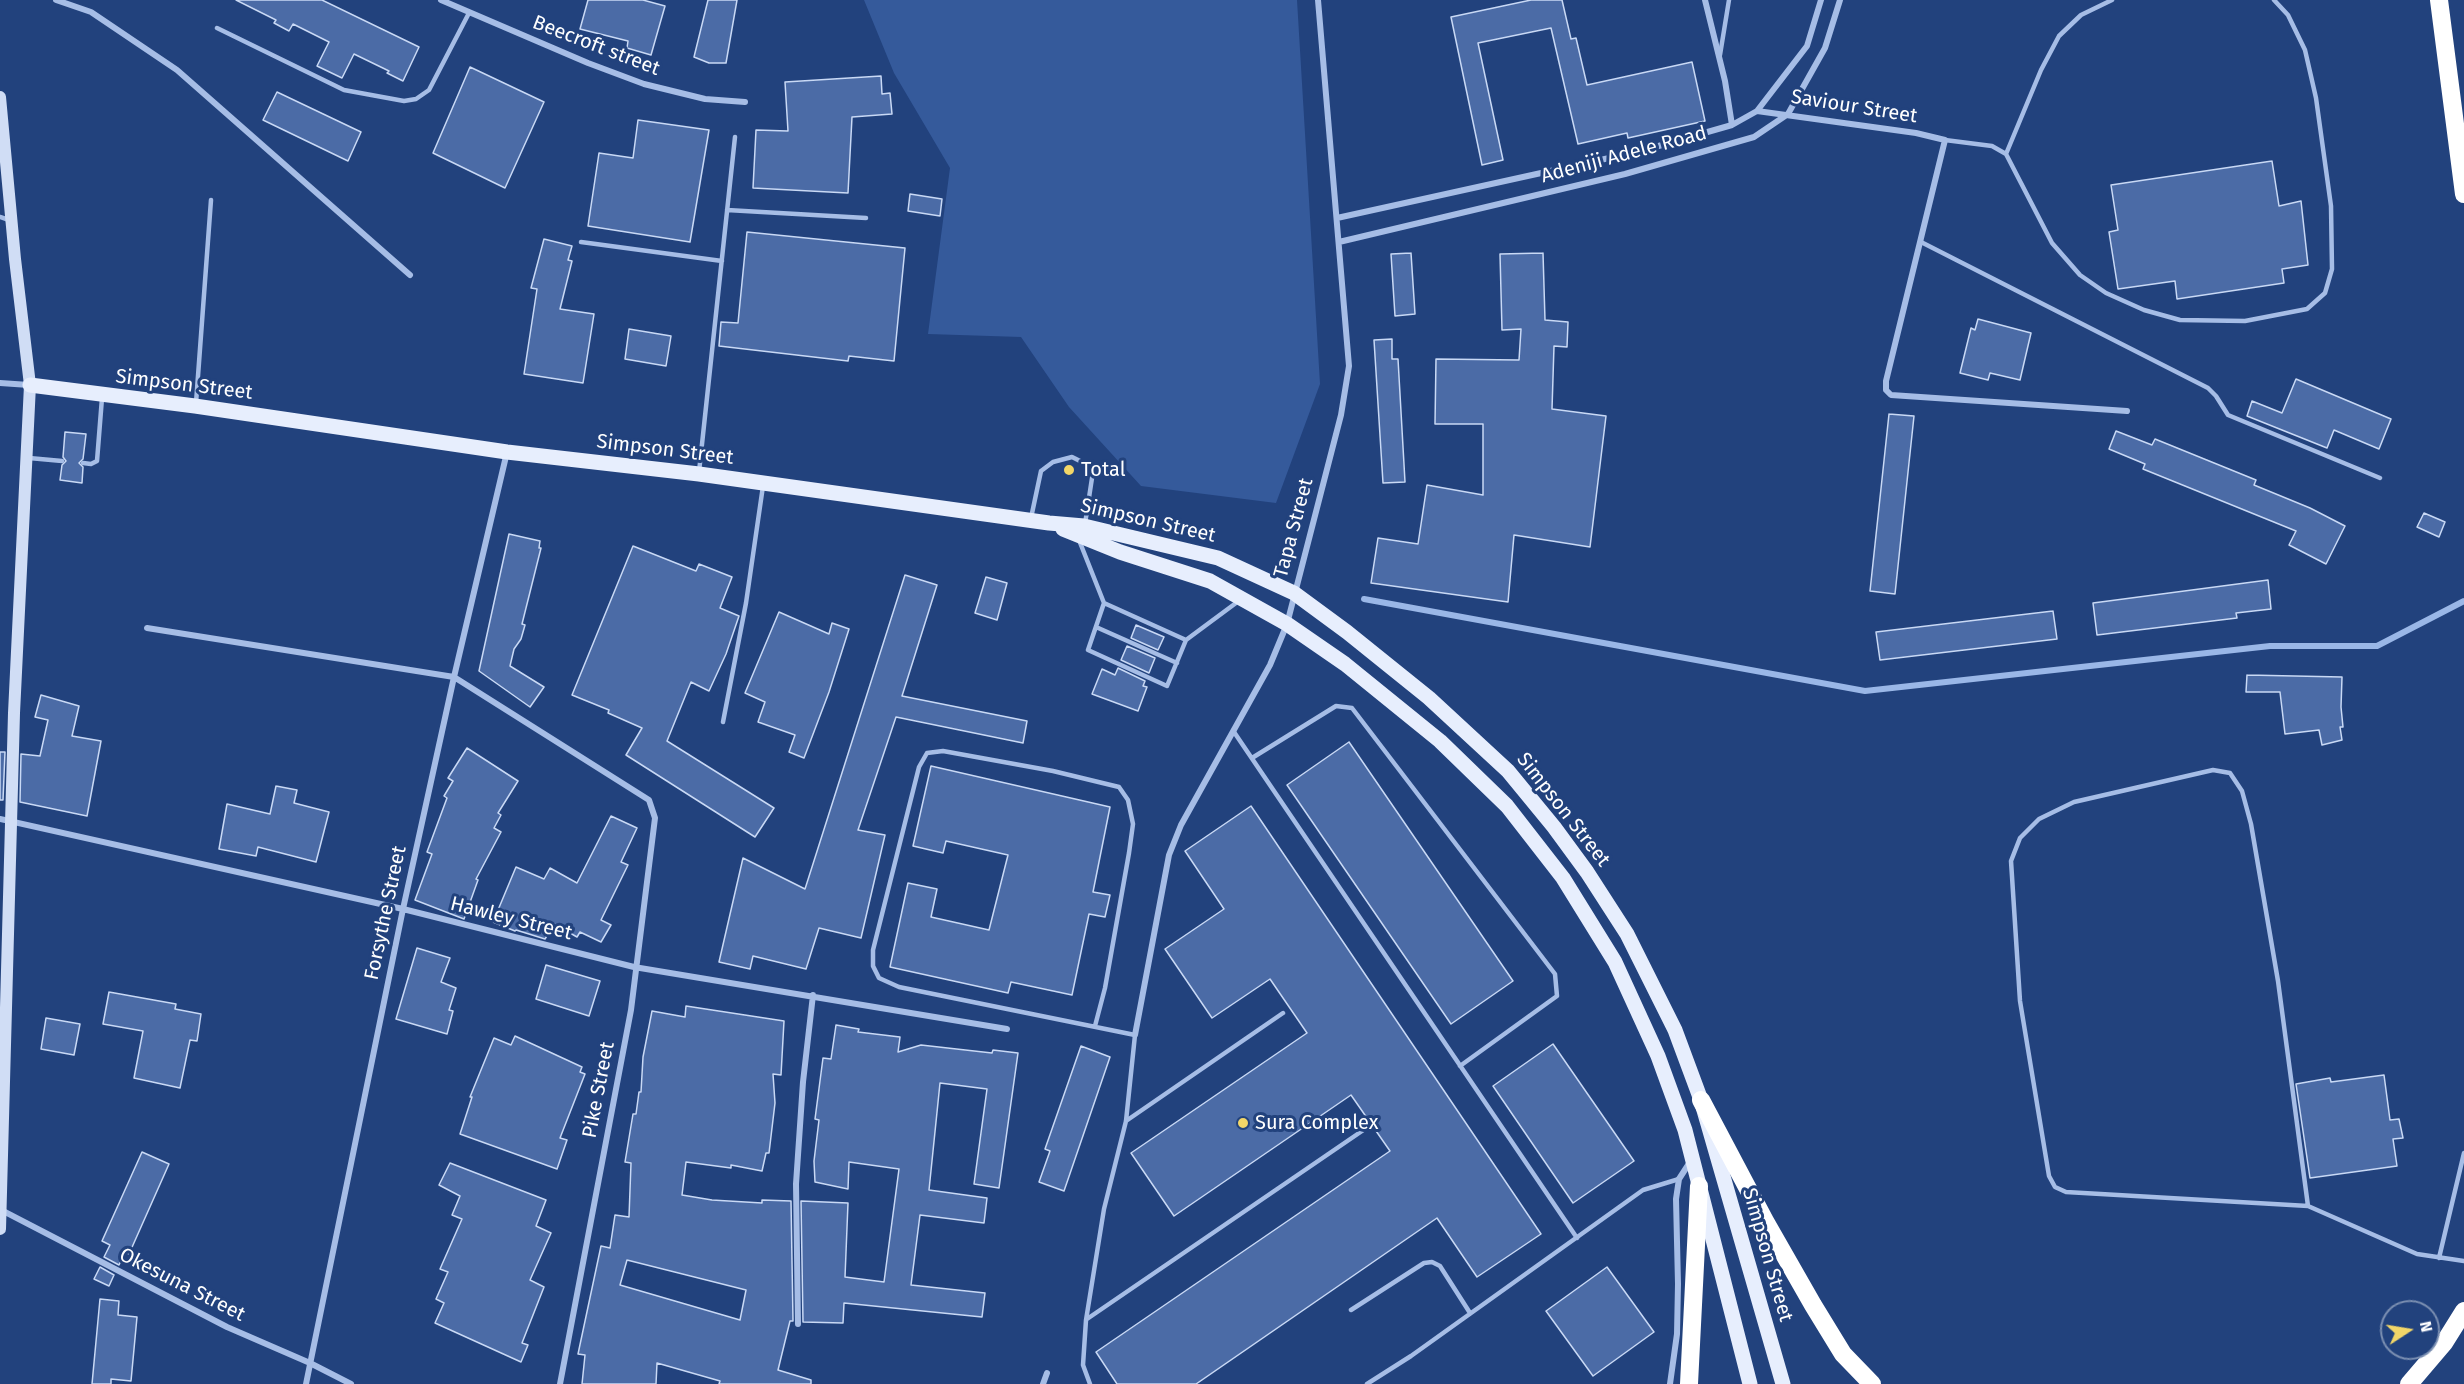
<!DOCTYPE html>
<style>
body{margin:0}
#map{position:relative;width:2464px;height:1384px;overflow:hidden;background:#22427d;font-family:"Fira Sans",sans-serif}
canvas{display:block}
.north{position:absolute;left:2380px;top:1300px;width:60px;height:60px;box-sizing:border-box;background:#22427d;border:2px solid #7a8eb1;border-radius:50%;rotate:78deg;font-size:16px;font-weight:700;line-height:24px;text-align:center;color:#fff}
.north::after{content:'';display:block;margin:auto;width:21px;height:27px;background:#f2d668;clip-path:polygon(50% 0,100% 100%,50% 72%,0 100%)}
</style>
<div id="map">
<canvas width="2464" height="1384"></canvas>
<div class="north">N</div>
</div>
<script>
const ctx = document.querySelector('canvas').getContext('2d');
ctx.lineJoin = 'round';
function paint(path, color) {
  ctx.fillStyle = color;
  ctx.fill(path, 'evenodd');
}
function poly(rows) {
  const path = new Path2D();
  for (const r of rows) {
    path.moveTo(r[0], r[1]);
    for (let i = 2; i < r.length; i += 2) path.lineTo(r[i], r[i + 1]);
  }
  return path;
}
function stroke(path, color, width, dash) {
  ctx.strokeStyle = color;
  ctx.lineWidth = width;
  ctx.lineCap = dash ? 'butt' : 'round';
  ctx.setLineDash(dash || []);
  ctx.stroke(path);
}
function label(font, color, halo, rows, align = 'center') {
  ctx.font = font + ' "Fira Sans",sans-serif';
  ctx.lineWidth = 6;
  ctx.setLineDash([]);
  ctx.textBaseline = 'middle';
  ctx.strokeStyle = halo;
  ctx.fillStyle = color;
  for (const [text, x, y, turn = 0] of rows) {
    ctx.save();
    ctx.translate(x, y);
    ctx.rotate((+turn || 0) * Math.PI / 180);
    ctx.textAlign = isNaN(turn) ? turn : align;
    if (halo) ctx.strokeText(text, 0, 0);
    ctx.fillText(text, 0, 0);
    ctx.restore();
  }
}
paint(poly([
 [864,0,1297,0,1320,384,1276,503,1141,486,1069,407,1021,337,928,334,950,168,894,73]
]), '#355a9b');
stroke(poly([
 [1364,599,1865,691,2270,646,2377,646,2464,601]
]), '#9ab7e7', 6);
const building = poly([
 [236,0,322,0,419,47,403,81,387,73,389,71,354,54,342,78,317,66,329,42,293,24,289,31,274,23,276,20,236,0],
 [588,0,643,0,665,6,651,55,627,48,628,41,580,29,588,0],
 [708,0,737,0,726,63,709,63,694,57,708,0],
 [1531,0,1562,0,1571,39,1576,38,1587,85,1692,62,1705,121,1628,138,1627,133,1578,144,1551,28,1478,43,1503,160,1482,165,1451,17,1531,0],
 [470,67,544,102,505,188,433,153,470,67],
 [881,76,882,94,890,93,892,114,852,117,848,193,753,188,756,130,788,131,785,82,881,76],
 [277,92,361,132,348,161,263,120,277,92],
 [638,120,709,130,690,242,588,226,599,153,633,158,638,120],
 [2272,161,2279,206,2301,201,2308,265,2282,269,2284,283,2177,299,2175,281,2118,289,2109,232,2118,230,2111,185,2272,161],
 [910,194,942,199,940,216,908,211,910,194],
 [747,232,905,248,894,361,849,356,848,361,719,346,721,322,738,323,747,232],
 [544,239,572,246,568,260,572,261,560,309,594,314,583,383,524,374,537,289,531,288,544,239],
 [1411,253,1415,314,1395,316,1391,254,1411,253],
 [1543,253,1545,320,1568,322,1567,347,1554,346,1552,409,1606,416,1590,547,1514,535,1508,602,1371,583,1378,538,1418,544,1427,485,1483,495,1483,424,1435,424,1436,359,1519,360,1521,329,1502,330,1500,254,1543,253],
 [1978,319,2031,333,2020,380,1990,373,1988,380,1960,373,1971,328,1975,330,1978,319],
 [629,329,671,336,666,366,625,359,629,329],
 [1392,339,1392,359,1398,359,1405,482,1383,483,1374,340,1392,339],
 [2296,379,2391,419,2379,449,2334,430,2327,448,2247,416,2252,401,2282,413,2296,379],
 [1889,414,1914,416,1895,594,1870,591,1889,414],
 [2116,431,2152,445,2155,439,2256,480,2254,485,2310,508,2345,526,2326,564,2289,545,2296,531,2143,469,2145,464,2109,449,2116,431],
 [65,432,86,434,83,459,79,463,83,467,82,483,60,480,62,465,66,461,63,457,65,432],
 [2424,513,2445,522,2439,537,2417,527,2424,513],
 [509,534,540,541,539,548,541,548,522,624,525,625,521,639,514,649,510,666,544,687,530,707,479,671,509,534],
 [633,546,696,571,699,564,732,577,720,608,739,616,726,654,709,691,691,682,667,741,774,808,755,837,626,755,642,728,608,713,609,710,572,695,633,546],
 [905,575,937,585,902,696,1027,721,1023,743,896,717,858,830,885,835,861,938,819,928,806,969,753,956,750,969,719,962,743,858,805,889,905,575],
 [986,577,1007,583,997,620,975,613,986,577],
 [2268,580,2271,609,2236,613,2237,618,2097,635,2093,603,2268,580],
 [2053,611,2057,639,1880,660,1876,632,2053,611],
 [779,612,829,634,832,623,849,629,829,692,804,758,789,752,795,735,758,722,765,702,745,693,779,612],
 [1136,625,1164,637,1158,650,1131,638,1136,625],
 [1127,646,1155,658,1149,673,1121,660,1127,646],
 [1118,668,1145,681,1143,686,1147,687,1138,711,1092,694,1102,669,1115,675,1118,668],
 [2247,675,2342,677,2341,707,2343,727,2340,727,2342,740,2322,745,2319,730,2285,734,2280,692,2246,692,2247,675],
 [41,695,79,706,72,736,101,741,87,816,20,802,21,754,40,756,48,720,35,717,41,695],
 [1349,742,1513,981,1451,1024,1287,785,1349,742],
 [467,748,518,781,498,813,501,815,494,828,501,832,476,879,478,880,464,919,415,900,432,854,427,852,447,798,444,796,453,781,448,778,467,748],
 [0,752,5,752,3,800,0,800,0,752],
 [931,766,1110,807,1093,892,1110,895,1105,917,1089,914,1072,995,1011,982,1008,993,890,967,908,883,937,889,931,917,989,930,1008,855,946,841,943,853,913,846,931,766],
 [276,786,297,790,294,803,329,812,316,862,258,847,256,856,219,849,227,804,270,814,276,786],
 [1251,806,1541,1234,1477,1277,1437,1218,1196,1384,1117,1384,1096,1352,1390,1151,1351,1095,1174,1216,1131,1153,1307,1033,1270,979,1212,1018,1165,949,1224,909,1185,851,1251,806],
 [611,816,637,828,621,862,628,865,601,920,611,925,601,942,580,932,577,937,554,924,545,939,516,930,515,931,493,922,516,867,544,879,550,868,577,883,611,816],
 [417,948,450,958,441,982,456,988,449,1010,453,1011,447,1034,396,1019,417,948],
 [546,965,600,981,589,1016,536,999,546,965],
 [109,992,176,1004,175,1009,201,1014,197,1041,190,1040,180,1088,134,1078,143,1031,103,1024,109,992],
 [686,1006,784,1021,781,1075,773,1074,775,1103,769,1153,766,1153,762,1171,731,1165,731,1168,686,1162,682,1195,712,1200,762,1203,762,1200,791,1201,793,1321,790,1321,778,1370,811,1380,811,1384,719,1384,720,1381,657,1363,656,1384,582,1384,585,1355,578,1354,601,1246,610,1248,615,1215,629,1217,631,1163,625,1162,633,1114,636,1114,639,1092,641,1092,643,1057,652,1011,685,1017,686,1006],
 [627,1260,746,1290,740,1320,620,1285,627,1260],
 [46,1018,80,1024,74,1055,41,1049,46,1018],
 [836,1025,859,1029,858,1032,900,1037,898,1052,921,1045,992,1053,993,1050,1018,1053,999,1188,974,1184,987,1089,940,1083,929,1190,987,1198,984,1223,920,1215,911,1285,985,1293,982,1317,844,1303,843,1323,803,1322,801,1201,848,1203,845,1277,884,1282,899,1169,849,1162,848,1189,815,1182,814,1161,819,1120,815,1119,823,1058,831,1059,836,1025],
 [515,1036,582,1067,580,1072,585,1074,560,1138,567,1140,557,1169,460,1134,472,1097,470,1097,494,1038,511,1045,515,1036],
 [1553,1044,1634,1161,1573,1203,1493,1086,1553,1044],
 [1081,1046,1110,1057,1064,1191,1039,1182,1050,1151,1045,1149,1081,1046],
 [2384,1075,2390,1120,2399,1119,2403,1138,2393,1139,2397,1166,2310,1178,2296,1084,2330,1078,2331,1082,2384,1075],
 [142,1152,169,1164,129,1254,125,1252,119,1265,104,1257,110,1245,102,1241,142,1152],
 [450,1163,546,1200,536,1226,551,1233,530,1280,544,1287,522,1343,528,1345,521,1362,435,1323,444,1303,436,1299,448,1272,440,1269,462,1219,452,1215,460,1196,439,1185,450,1163],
 [100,1267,114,1275,109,1286,94,1279,100,1267],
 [1607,1267,1654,1332,1593,1376,1546,1311,1607,1267],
 [100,1299,119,1301,118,1315,137,1317,131,1381,111,1379,111,1384,92,1384,100,1299]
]);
paint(building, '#4b6ba6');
stroke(building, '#c9d9f5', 1.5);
stroke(poly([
 [217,28,344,90,404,101,416,99,429,90,469,13],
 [1720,55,1729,0],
 [1945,140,1992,146,2006,154,2052,243,2080,275,2106,293,2144,310,2180,320,2245,321,2307,309,2325,293,2332,269,2331,206,2316,98,2305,50,2288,15,2274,0],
 [2006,154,2041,70,2059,36,2081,15,2112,0],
 [727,210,866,218],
 [0,217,9,220],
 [581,242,722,261],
 [1921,242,2208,388,2216,396,2228,415,2380,478],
 [196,403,211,200],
 [29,458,62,461],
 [83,463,91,464,97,461,102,398],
 [699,472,735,137],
 [1031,518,1041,471,1053,462,1072,457,1086,464,1092,478,1085,524],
 [1079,540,1104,603,1186,640,1240,600],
 [1104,603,1088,650,1167,686,1186,640],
 [1096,627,1177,663],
 [723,722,746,603,763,486],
 [1234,732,1577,1238],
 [1252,758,1336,706,1352,708,1555,974,1557,996,1460,1066],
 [1126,1121,1283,1013],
 [2308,1206,2278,981,2251,824,2242,791,2230,773,2213,770,2074,802,2039,819,2020,838,2011,861,2020,1001,2049,1176,2055,1187,2066,1192,2308,1206,2417,1254,2464,1261],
 [2439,1258,2464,1153],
 [1351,1310,1424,1263,1432,1262,1440,1266,1470,1313],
 [1087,1319,1362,1131],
 [1090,1384,1083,1365,1086,1320,1104,1209,1126,1121,1135,1035,899,987,879,978,873,966,873,950,919,767,927,753,943,751,1053,771,1119,787,1128,800,1133,824,1129,853,1105,988,1095,1026],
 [1367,1384,1411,1356,1643,1190,1679,1179]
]), '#a6bde6', 4.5);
stroke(poly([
 [56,0,91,12,177,70,410,275],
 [441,0,588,63,644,84,705,99,745,102],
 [1705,0,1725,81,1732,125],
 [1757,111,1916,133,1945,140,1886,381,1886,390,1891,395,2127,411],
 [1337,218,1641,151,1732,125,1757,111,1807,46,1821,0],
 [1339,242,1625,174,1754,137,1788,114,1825,48,1840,0],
 [0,383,29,385],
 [147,628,454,677,649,800,655,818,631,1010,560,1384],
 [0,819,403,909,634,967,1007,1029],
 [1135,1035,1169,855,1181,825,1270,665,1287,624,1341,415,1349,366,1318,0],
 [1,1210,227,1327,310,1363,351,1384],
 [798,1324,796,1184,803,1082,813,995],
 [306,1384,403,909,454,677,507,452],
 [1043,1384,1047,1373],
 [1670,1384,1677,1334,1678,1284,1676,1199,1679,1179,1690,1162]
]), '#a6bde6', 6);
stroke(poly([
 [0,97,15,259,30,385,14,713,0,1229]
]), '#d0ddf5', 12);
stroke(poly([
 [30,385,195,406,507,452,699,474,1049,523,1084,526,1218,558,1294,593,1347,632,1429,698,1508,771,1554,827,1587,872,1627,934,1675,1030,1701,1100,1783,1384],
 [1063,529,1120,552,1210,581,1287,624,1345,664,1440,741,1507,806,1563,878,1615,962,1658,1056,1685,1130,1750,1384]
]), '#e7eefd', 15);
stroke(poly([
 [2439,0,2464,194],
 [1701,1100,1765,1221,1813,1305,1843,1354,1872,1384],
 [1689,1384,1699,1186],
 [2409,1384,2444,1343,2464,1311]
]), '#fff', 18);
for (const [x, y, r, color] of [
 [1069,470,6,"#f2d668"],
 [1243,1123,6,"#f2d668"]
]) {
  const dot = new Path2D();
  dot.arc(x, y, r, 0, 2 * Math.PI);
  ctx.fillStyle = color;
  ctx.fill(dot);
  stroke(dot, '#22427d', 2);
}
label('20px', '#fff', '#22427d', [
 ["Beecroft street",596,46,21],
 ["Saviour Street",1854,107,9],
 ["Adeniji Adele Road",1624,155,-15],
 ["Simpson Street",184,385,7],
 ["Simpson Street",665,450,7],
 ["Simpson Street",1148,521,13],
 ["Tapa Street",1294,528,-75],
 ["Simpson Street",1563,810,52],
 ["Forsythe Street",386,913,-78],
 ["Hawley Street",511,919,14],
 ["Pike Street",599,1090,-79],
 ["Simpson Street",1767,1255,74],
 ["Okesuna Street",182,1285,27]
]);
label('20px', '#fff', '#22427d', [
 ["Total",1081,470],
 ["Sura Complex",1255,1123]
], 'left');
</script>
